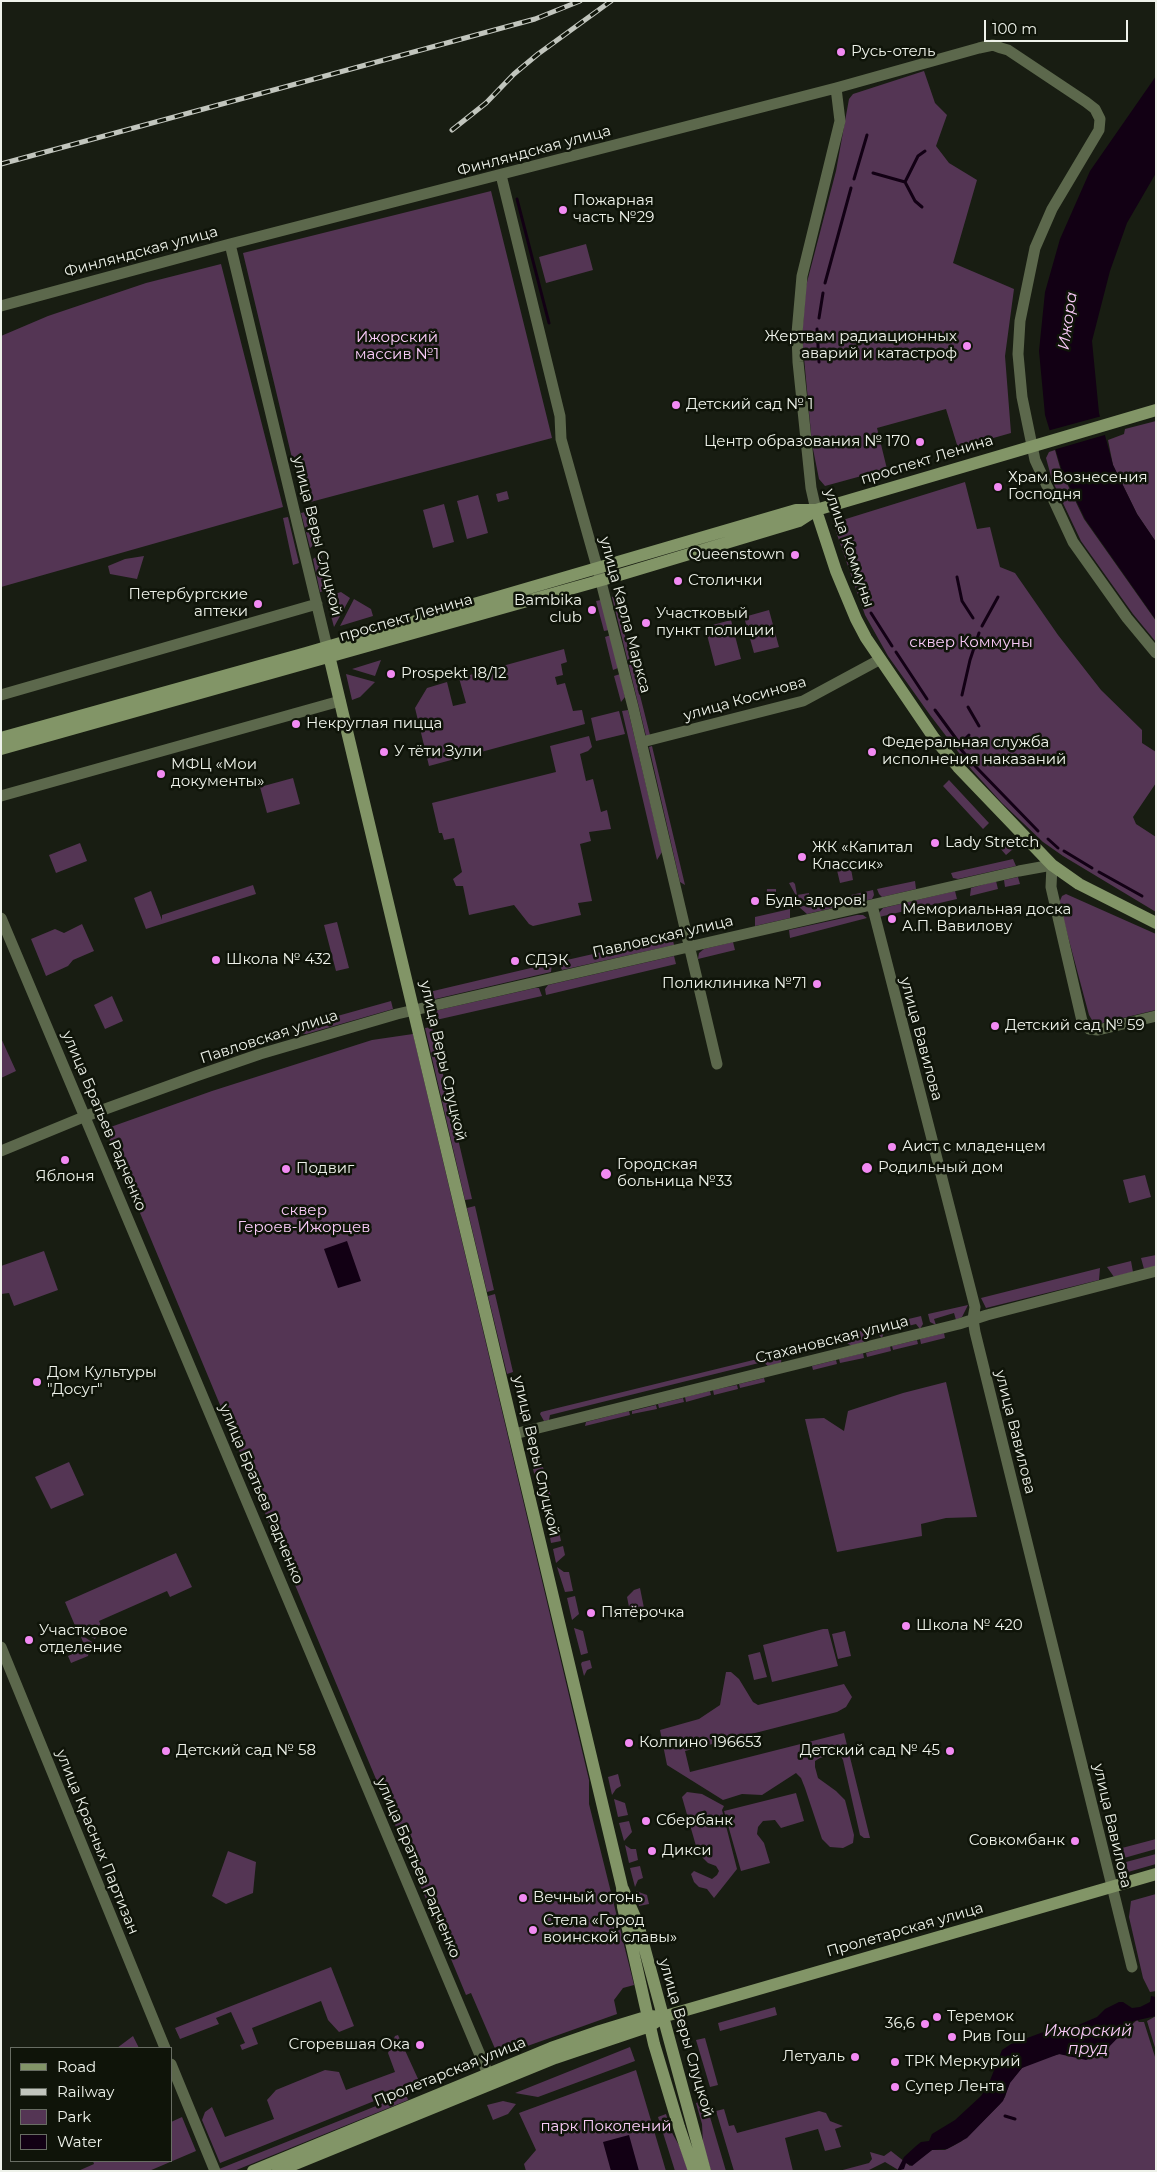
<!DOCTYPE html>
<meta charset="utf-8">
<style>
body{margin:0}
#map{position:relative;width:1157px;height:2172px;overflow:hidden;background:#181d12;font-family:Montserrat,sans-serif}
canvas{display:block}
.frame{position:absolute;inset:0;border:2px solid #eef2ea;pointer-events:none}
.legend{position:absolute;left:10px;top:2047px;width:162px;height:115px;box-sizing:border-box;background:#0f1409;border:1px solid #686d63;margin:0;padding:6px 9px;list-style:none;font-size:15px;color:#eef2ea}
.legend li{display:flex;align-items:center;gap:10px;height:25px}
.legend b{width:25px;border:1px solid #686d63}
.scale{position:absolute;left:984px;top:20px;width:144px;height:22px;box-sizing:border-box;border:2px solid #eef2ea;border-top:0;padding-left:6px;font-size:15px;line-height:18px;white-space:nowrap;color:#eef2ea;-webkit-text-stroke:4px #0f1409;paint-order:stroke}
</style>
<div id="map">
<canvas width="1157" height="2172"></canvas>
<div class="frame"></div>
<ul class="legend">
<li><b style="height:6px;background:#829567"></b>Road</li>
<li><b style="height:6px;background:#c1c5bd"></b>Railway</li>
<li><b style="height:14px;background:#543554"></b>Park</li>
<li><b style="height:14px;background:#120014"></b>Water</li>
</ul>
<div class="scale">100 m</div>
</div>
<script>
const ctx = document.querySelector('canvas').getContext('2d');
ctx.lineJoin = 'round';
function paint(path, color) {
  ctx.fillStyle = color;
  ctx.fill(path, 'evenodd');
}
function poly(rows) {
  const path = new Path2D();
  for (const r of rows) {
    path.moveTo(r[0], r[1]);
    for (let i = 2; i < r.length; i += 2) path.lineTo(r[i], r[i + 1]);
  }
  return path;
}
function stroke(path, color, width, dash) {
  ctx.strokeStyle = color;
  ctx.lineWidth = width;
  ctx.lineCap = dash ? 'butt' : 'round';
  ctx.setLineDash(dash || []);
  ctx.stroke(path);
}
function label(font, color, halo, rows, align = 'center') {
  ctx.font = font + ' Montserrat,sans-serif';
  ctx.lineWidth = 5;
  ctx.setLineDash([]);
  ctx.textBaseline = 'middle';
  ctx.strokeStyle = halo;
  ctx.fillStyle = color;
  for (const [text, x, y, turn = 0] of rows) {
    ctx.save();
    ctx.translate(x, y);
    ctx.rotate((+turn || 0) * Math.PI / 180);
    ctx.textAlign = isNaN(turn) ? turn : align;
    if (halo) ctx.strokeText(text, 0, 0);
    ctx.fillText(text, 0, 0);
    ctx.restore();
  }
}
paint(poly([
 [924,71,935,103,947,115,936,146,949,163,977,180,953,263,1014,289,1005,356,1011,433,958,448,946,409,877,428,887,469,825,486,819,479,812,444,802,336,806,286,836,171,849,99,853,94],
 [491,191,552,438,303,504,243,253],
 [586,244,593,270,546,283,539,257],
 [221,264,283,507,1,587,1,336,48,316,146,283],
 [1156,421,1156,542,1137,514,1113,465,1108,440,1124,434,1125,429],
 [1055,450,1061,471,1084,519,1156,621,1156,642,1133,614,1081,541,1052,480,1046,458,1049,452],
 [965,482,977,529,990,527,1000,567,1015,573,1058,635,1101,690,1142,730,1142,743,1156,752,1156,783,1133,817,1136,824,1156,837,1156,912,1063,856,1043,842,1002,803,972,770,930,715,888,656,865,615,833,523],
 [507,491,509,499,498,502,496,494],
 [478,495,488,533,467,539,457,501],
 [444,504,454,542,433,548,423,510],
 [309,511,317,542,310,548,301,513],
 [288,517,299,563,293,565,283,518],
 [321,553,330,589,320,592,313,559],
 [144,556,137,579,110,574,108,566,125,559],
 [341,592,350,598,334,627,326,597],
 [615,596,650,735,646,736,612,597],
 [354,599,371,609,373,616,340,626],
 [601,600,609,630,604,631,596,601],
 [769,610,779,647,754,653,744,617],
 [731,620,741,659,715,666,705,627],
 [611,635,618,668,613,670,605,637],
 [564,649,567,662,561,664,563,675,555,677,557,685,565,683,573,711,582,710,585,724,429,766,415,708,427,688,447,682,453,706,466,703,459,678],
 [381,660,375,676,352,669],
 [346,674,375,682,360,697,352,700],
 [620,674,625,697,621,702,614,676],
 [628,710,662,852,657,860,622,711],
 [619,711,625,734,596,741,591,718],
 [589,736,592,747,588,751,580,754,586,781,593,779,601,812,607,810,611,829,589,832,591,841,580,844,592,901,578,903,581,915,533,926,529,924,514,905,469,915,463,886,456,886,453,879,462,872,454,838,444,840,442,833,439,833,432,803,556,772,550,746],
 [652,746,685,885,680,882,649,747],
 [293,778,300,804,267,813,260,787],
 [949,780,989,823,983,829,943,786],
 [1006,841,1013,849,1006,855,999,847],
 [80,843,87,861,56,873,49,855],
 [1013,859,1016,866,958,879,953,878,951,873],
 [850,863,853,880,840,883,836,866],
 [1018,877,1020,884,1005,887,1004,880],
 [915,881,916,889,882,897,879,894,877,889],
 [996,881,998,889,970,896,971,888],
 [793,882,795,884,797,895,809,893,810,900,799,901,789,883],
 [253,885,256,894,146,929,134,898,151,891,162,920,162,915],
 [767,889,776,889,776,904,766,906],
 [873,890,874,895,872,899,807,914,799,907],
 [955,891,957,899,879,917,879,913,883,908],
 [1066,894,1156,934,1156,1010,1102,1023,1096,1023,1092,1020,1089,1015,1059,903,1062,896],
 [790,909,790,918,755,926,755,917],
 [857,915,863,915,867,918,790,938,789,930],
 [337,922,349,968,336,971,324,925],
 [82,924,94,951,73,960,68,966,46,976,31,939,55,929,64,933],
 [672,936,674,945,562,970,558,962],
 [733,942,735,950,698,959,699,953,704,949],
 [674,956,676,964,546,995,545,989,548,985],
 [552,963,551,972,431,1000,429,992],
 [535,988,539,988,542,996,436,1020,434,1011],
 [112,996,123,1021,105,1029,94,1005],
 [391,1001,393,1009,306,1034,301,1033,298,1027],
 [432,1027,472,1199,465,1200,425,1028],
 [413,1034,589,1780,589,1804,634,1985,623,1988,614,2000,617,2014,505,2054,496,2051,471,1993,466,1995,105,1129,212,1091,372,1040],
 [1,1038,16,1071,1,1078],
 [1145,1175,1151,1197,1129,1203,1123,1180],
 [475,1206,494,1290,487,1292,467,1208],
 [44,1251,58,1290,14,1306,9,1293,1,1294,1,1266],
 [1156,1255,1156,1266,1144,1269,1141,1258],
 [1131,1261,1133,1272,1114,1277,1107,1267],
 [1100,1268,1099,1280,986,1308,981,1298],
 [495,1294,513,1372,507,1374,488,1296],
 [968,1305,962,1317,956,1320,954,1313,934,1319,936,1325,930,1322,928,1314],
 [921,1316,923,1324,920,1329,916,1324,884,1332,882,1338,876,1332,875,1327],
 [865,1330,867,1338,864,1342,852,1346,847,1343,844,1335],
 [944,1333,945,1338,921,1344,920,1339],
 [917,1340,918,1344,893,1350,892,1346],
 [890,1346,891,1351,867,1357,866,1353],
 [782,1353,781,1363,768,1366,763,1362,550,1415,549,1420,544,1421,540,1414,541,1412],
 [863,1353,864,1358,840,1363,839,1359],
 [836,1360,837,1364,813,1370,812,1366],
 [764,1378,765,1382,740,1388,739,1384],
 [946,1382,977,1517,946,1518,921,1524,922,1536,837,1552,805,1419,824,1418,844,1431,848,1411,903,1393],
 [737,1385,738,1389,714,1395,713,1390],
 [710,1391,711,1395,686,1402,685,1397],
 [683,1398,684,1402,659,1408,658,1404],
 [656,1405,657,1409,632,1414,632,1411],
 [629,1411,630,1415,585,1426,586,1422],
 [69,1462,84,1495,51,1509,35,1477],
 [542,1462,544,1472,536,1481,532,1465],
 [537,1485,549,1489,552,1501,542,1504],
 [549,1526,552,1530,559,1531,561,1541,551,1543,548,1527],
 [563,1546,565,1555,556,1563,553,1549],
 [176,1553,192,1587,170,1597,167,1591,99,1621,102,1628,95,1639,76,1628,65,1602],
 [557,1567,564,1572,569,1572,573,1591,565,1592],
 [640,1588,645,1613,634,1619,631,1617,627,1597,634,1590],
 [575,1596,579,1614,572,1620,567,1598],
 [574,1628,583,1631,588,1653,581,1655],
 [823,1629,828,1629,838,1666,772,1682,763,1645],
 [845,1631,851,1656,838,1659,832,1634],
 [80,1634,92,1642,88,1656,71,1663,68,1656,85,1648],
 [760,1652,767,1677,754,1680,748,1655],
 [590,1660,592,1668,587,1670,584,1676,581,1664,582,1662],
 [726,1672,731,1672,739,1679,753,1702,758,1705,844,1684,852,1697,846,1707,837,1712,685,1751,690,1772,844,1733,870,1838,864,1838,860,1835,843,1760,839,1753,820,1758,815,1761,815,1767,818,1778,836,1791,845,1800,854,1835,853,1843,843,1848,830,1847,822,1839,805,1788,801,1778,796,1773,762,1795,742,1794,723,1800,667,1765,660,1730,699,1719,720,1705],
 [618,1774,621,1786,616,1789,612,1795,608,1777],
 [687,1792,702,1794,724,1806,722,1810,737,1869,714,1898,707,1889,699,1887,694,1882,691,1874,694,1871,712,1879,717,1875,719,1871,716,1866,708,1863,698,1853,682,1797],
 [796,1793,804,1821,781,1828,775,1820,763,1821,758,1827,757,1834,764,1843,770,1863,741,1871,724,1811],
 [614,1799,625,1803,628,1815,618,1817],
 [629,1821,632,1832,624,1841,619,1823],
 [1156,1839,1156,1849,1124,1858,1122,1848],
 [625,1845,631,1849,636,1849,638,1860,629,1863],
 [228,1851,256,1862,253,1893,226,1904,212,1896],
 [1156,1854,1156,1864,1128,1872,1126,1862],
 [640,1866,643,1878,638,1880,635,1887,630,1868],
 [636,1891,647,1895,649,1904,639,1906],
 [1156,1894,1156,1991,1150,1992,1143,1978,1129,1917,1131,1901],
 [331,1967,354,2026,339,2032,328,2020,321,2001,252,2028,258,2044,242,2050,240,2045,245,2043,231,2012,216,2018,219,2024,180,2039,175,2028],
 [775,2007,777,2015,720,2031,718,2023],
 [1156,2016,1156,2051,1147,2021],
 [1137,2020,1139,2022,1144,2022,1156,2060,1156,2171,900,2171,885,2162,867,2171,839,2171,869,2163,872,2159,870,2152,884,2156,891,2151,910,2166,932,2150,945,2150,953,2146,962,2141,970,2129,982,2122,1000,2104,1005,2097,1010,2082,1022,2068,1035,2060,1060,2054,1097,2056],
 [398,2035,419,2081,414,2085,220,2163,202,2120,205,2112,212,2107,225,2137,274,2119,267,2100,276,2090,325,2070,339,2072,346,2090,395,2072,388,2053,395,2036],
 [133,2036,139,2048,117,2048],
 [705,2038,718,2085,710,2087,696,2040],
 [630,2047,635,2061,538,2097,515,2093],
 [636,2070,666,2171,526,2171,524,2164,536,2150,519,2113],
 [406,2094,408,2100,234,2171,220,2171,219,2169],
 [705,2100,726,2171,711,2171,703,2144,702,2124,696,2103],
 [503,2101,516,2104,508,2114,493,2120,487,2105],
 [724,2109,729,2126,734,2125,737,2133,819,2111,826,2113,830,2121,843,2126,835,2129,841,2147,825,2151,818,2129,785,2138,793,2171,734,2171,716,2111],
 [666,2114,671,2131,680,2147,688,2171,675,2171,658,2117],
 [182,2117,196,2151,149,2171,78,2171,94,2164,93,2161,171,2161,171,2122]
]), '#543554');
paint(poly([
 [1156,76,1156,173,1127,223,1110,271,1092,341,1099,413,1113,465,1137,514,1156,542,1156,620,1085,519,1062,471,1045,415,1039,351,1045,292,1060,239,1090,171],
 [347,1241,361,1281,338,1288,324,1249],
 [1151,1996,1156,1997,1156,2016,1134,2021,1106,2050,1094,2057,1086,2060,1059,2054,1022,2068,1010,2083,1003,2101,967,2138,947,2149,932,2150,912,2166,906,2163,904,2169,897,2171,904,2157,916,2146,921,2142,929,2141,932,2134,955,2120,981,2096,989,2083,1002,2050,1011,2044,1057,2027,1076,2026,1097,2017,1105,2009,1119,2002,1123,2002,1132,2008,1140,2007,1150,2002],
 [629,2135,639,2171,611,2171,603,2142]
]), '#120014');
paint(poly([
 [1102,416,1108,434,1053,450,1047,431]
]), '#181d12');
stroke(poly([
 [873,173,905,182,915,201,922,207],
 [854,179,867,135],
 [905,182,918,156,925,151],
 [517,199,549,323],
 [825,283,851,188],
 [819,318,823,293],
 [817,329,819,362],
 [957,577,962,601,973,618],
 [871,613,892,646],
 [982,626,998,597],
 [896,652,927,699],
 [962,695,970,660,979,633],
 [968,707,979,726],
 [935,710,960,744],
 [969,735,958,746,976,767,1038,831],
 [1048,839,1058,848],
 [1064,851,1092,868],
 [1099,872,1142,896],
 [1005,2116,1015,2119]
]), '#120014', 3);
stroke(poly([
 [501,175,560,416,561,439,599,574,633,707,717,1064],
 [230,244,327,647],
 [1,306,230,244,836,88,979,48,993,45,1001,48,1008,50,1086,102,1095,109,1100,119,1099,130,1052,209,1035,248,1020,321,1018,354,1022,397,1035,460,1073,542,1127,618,1156,653],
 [816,510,811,488,798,362,797,333,802,276,840,121,836,88],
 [1,695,317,604],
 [642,742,803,701,879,660],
 [1,796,340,701],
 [872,905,975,1307,973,1319,975,1332,1132,1967],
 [1,918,491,2081],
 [1,1151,86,1116,196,1076,260,1054,397,1014,1019,871,1052,865,1051,887,1082,1021,1089,1029,1098,1030,1156,1016],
 [514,1434,959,1324,987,1315,1156,1271],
 [1,1647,165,2048],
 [171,2064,215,2171]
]), '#5c684c', 11);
stroke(poly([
 [816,510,836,571,856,619,866,638,934,738,958,767,1052,865,1079,884,1156,923],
 [327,647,622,1887,623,1907,654,2044,679,2127,694,2171],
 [1,738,306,653,796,510,816,510],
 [1,749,616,576,799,521,816,510,1156,410],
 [623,1889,638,1924,705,2171],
 [253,2171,551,2048,600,2031,649,2016,662,2017,1156,1874],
 [278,2171,555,2058,650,2026,657,2021]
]), '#829567', 12);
const rail = poly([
 [452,130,486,103,514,74,538,54,611,1],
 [1,164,535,19,580,1]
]);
stroke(rail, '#c1c5bd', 5);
stroke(rail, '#0f1409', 3, [9]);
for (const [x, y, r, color] of [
 [841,52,5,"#f28af3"],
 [563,210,5,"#f28af3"],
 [967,346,5,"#f28af3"],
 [676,405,5,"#f28af3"],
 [920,442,5,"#f28af3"],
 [998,487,5,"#f28af3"],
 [795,555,5,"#f28af3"],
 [678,581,5,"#f28af3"],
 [258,604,5,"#f28af3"],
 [592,610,5,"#f28af3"],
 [646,623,5,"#f28af3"],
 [391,674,5,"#f28af3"],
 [296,724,5,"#f28af3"],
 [384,752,5,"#f28af3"],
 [872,752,5,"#f28af3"],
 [161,774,5,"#f28af3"],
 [935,843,5,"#f28af3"],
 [802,857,5,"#f28af3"],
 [755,901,5,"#f28af3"],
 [892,919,5,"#f28af3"],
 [216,960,5,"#f28af3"],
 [515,961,5,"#f28af3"],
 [817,984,5,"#f28af3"],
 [995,1026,5,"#f28af3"],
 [892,1147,5,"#f28af3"],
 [65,1160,5,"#f28af3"],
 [867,1168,6,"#f28af3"],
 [286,1169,5,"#f28af3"],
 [606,1174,6,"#f28af3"],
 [37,1382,5,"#f28af3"],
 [591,1613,5,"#f28af3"],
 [906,1626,5,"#f28af3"],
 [29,1640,5,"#f28af3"],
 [629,1743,5,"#f28af3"],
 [166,1751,5,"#f28af3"],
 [950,1751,5,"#f28af3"],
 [646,1821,5,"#f28af3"],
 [1075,1841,5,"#f28af3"],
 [652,1851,5,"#f28af3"],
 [523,1898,5,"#f28af3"],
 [533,1930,5,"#f28af3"],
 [937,2017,5,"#f28af3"],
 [925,2024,5,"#f28af3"],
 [952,2037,5,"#f28af3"],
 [420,2045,5,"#f28af3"],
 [855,2057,5,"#f28af3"],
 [895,2062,5,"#f28af3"],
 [895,2087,5,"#f28af3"]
]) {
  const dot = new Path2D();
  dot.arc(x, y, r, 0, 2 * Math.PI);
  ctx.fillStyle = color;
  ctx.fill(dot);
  stroke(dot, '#0f1409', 2);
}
label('15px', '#eef2ea', '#0f1409', [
 ["Русь-отель",851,52],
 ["Пожарная",573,201],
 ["часть №29",573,218],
 ["Жертвам радиационных",957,337,"right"],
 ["аварий и катастроф",957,354,"right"],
 ["Детский сад № 1",686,405],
 ["Центр образования № 170",910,442,"right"],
 ["Храм Вознесения",1008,478],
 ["Господня",1008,495],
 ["Queenstown",785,555,"right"],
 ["Столички",688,581],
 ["Петербургские",248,595,"right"],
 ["аптеки",248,612,"right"],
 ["Bambika",582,601,"right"],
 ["club",582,618,"right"],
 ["Участковый",656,614],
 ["пункт полиции",656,631],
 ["Prospekt 18/12",401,674],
 ["Некруглая пицца",306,724],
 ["Федеральная служба",882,743],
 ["исполнения наказаний",882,760],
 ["У тёти Зули",394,752],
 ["МФЦ «Мои",171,765],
 ["документы»",171,782],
 ["Lady Stretch",945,843],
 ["ЖК «Капитал",812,848],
 ["Классик»",812,865],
 ["Будь здоров!",765,901],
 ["Мемориальная доска",902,910],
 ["А.П. Вавилову",902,927],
 ["Школа № 432",226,960],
 ["СДЭК",525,961],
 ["Поликлиника №71",807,984,"right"],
 ["Детский сад № 59",1005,1026],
 ["Аист с младенцем",902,1147],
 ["Городская",617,1165],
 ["больница №33",617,1182],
 ["Родильный дом",878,1168],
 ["Подвиг",296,1169],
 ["Яблоня",65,1177,"center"],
 ["Дом Культуры",47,1373],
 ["\"Досуг\"",47,1390],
 ["Пятёрочка",601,1613],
 ["Школа № 420",916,1626],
 ["Участковое",39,1631],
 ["отделение",39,1648],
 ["Колпино 196653",639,1743],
 ["Детский сад № 58",176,1751],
 ["Детский сад № 45",940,1751,"right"],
 ["Сбербанк",656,1821],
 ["Совкомбанк",1065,1841,"right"],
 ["Дикси",662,1851],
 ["Вечный огонь",533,1898],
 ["Стела «Город",543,1921],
 ["воинской славы»",543,1938],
 ["Теремок",947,2017],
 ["36,6",915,2024,"right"],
 ["Рив Гош",962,2037],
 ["Сгоревшая Ока",410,2045,"right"],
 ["Летуаль",845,2057,"right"],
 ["ТРК Меркурий",905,2062],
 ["Супер Лента",905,2087]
], 'left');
label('15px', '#eef2ea', '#0f1409', [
 ["Финляндская улица",534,151,-15],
 ["Финляндская улица",141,252,-15],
 ["проспект Ленина",927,460,-17],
 ["улица Веры Слуцкой",317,536,76],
 ["улица Коммуны",849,548,71],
 ["улица Карла Маркса",625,615,75],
 ["проспект Ленина",406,618,-16],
 ["улица Косинова",745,699,-16],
 ["Павловская улица",663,937,-13],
 ["Павловская улица",269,1037,-18],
 ["улица Вавилова",921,1039,75],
 ["улица Веры Слуцкой",443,1061,77],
 ["улица Братьев Радченко",104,1121,67],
 ["Стахановская улица",832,1340,-14],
 ["улица Вавилова",1015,1432,76],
 ["улица Веры Слуцкой",536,1456,77],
 ["улица Братьев Радченко",261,1494,67],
 ["улица Вавилова",1112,1826,77],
 ["улица Красных Партизан",97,1842,68],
 ["улица Братьев Радченко",418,1868,67],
 ["Пролетарская улица",905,1930,-16],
 ["улица Веры Слуцкой",686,2038,74],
 ["Пролетарская улица",450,2072,-22]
]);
label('15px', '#facbf9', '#0f1409', [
 ["Ижорский",397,338],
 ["массив №1",397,355],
 ["сквер Коммуны",971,643],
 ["сквер",304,1211],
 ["Героев-Ижорцев",304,1228],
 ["парк Поколений",606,2127]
]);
label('italic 16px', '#f9caf8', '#0f1409', [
 ["Ижора",1068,321,-82],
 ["Ижорский",1088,2031],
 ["пруд",1088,2049]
]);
</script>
